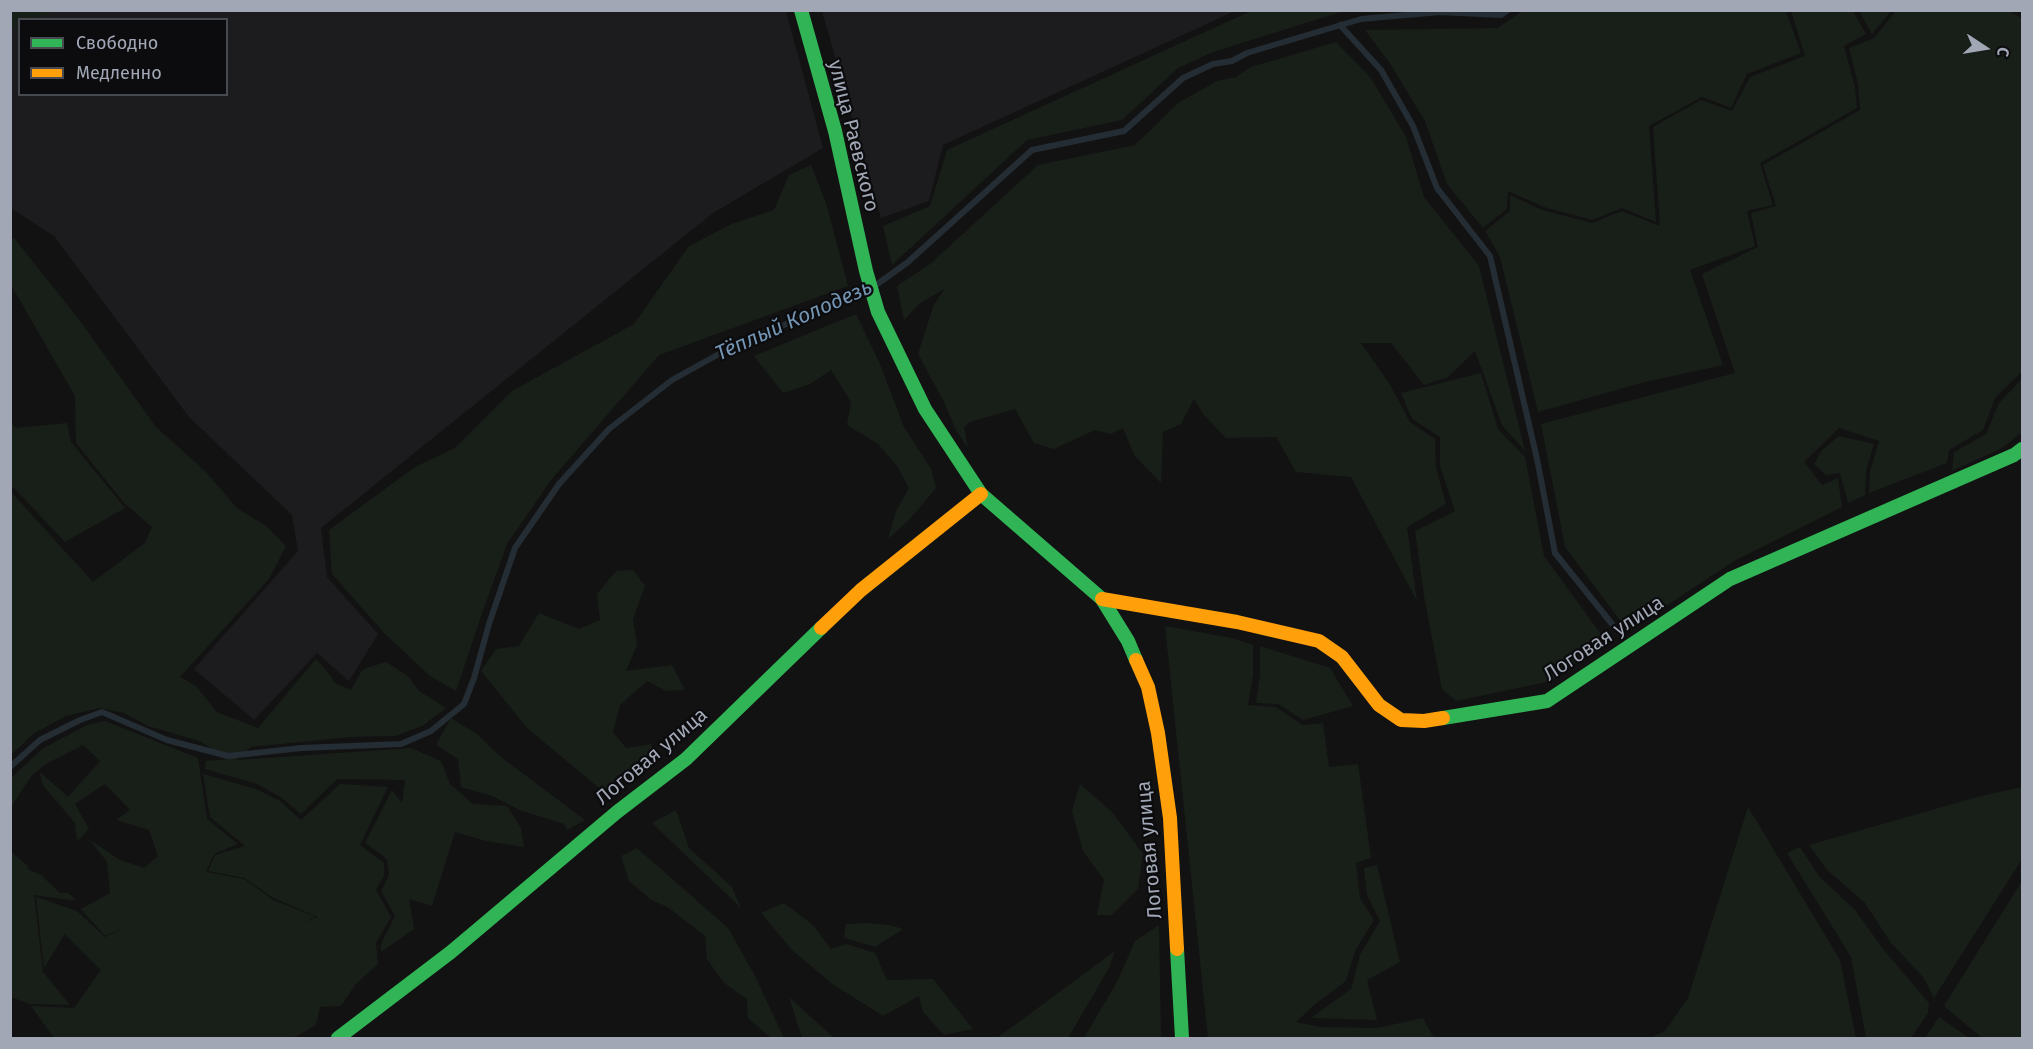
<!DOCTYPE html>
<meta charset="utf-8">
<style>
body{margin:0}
#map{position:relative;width:2033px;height:1049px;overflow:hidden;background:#121212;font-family:"Fira Sans",sans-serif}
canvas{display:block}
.frame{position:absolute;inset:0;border:12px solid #a1a7b5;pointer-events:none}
.legend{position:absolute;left:18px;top:18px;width:210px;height:78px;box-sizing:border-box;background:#0c0c0e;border:2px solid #484a51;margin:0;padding:8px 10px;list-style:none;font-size:18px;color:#a1a7b5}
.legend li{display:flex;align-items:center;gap:12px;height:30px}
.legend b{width:30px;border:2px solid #484a51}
.north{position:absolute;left:1955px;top:18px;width:60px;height:60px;-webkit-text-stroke:4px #0c0c0e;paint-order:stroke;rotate:102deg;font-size:16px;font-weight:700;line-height:24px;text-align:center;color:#a1a7b5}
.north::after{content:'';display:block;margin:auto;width:21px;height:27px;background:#a1a7b5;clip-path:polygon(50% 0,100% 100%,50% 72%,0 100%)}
</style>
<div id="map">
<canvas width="2033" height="1049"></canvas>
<div class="frame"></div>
<ul class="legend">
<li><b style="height:8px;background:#30b455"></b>Свободно</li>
<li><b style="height:8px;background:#ff9f0a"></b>Медленно</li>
</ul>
<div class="north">С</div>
</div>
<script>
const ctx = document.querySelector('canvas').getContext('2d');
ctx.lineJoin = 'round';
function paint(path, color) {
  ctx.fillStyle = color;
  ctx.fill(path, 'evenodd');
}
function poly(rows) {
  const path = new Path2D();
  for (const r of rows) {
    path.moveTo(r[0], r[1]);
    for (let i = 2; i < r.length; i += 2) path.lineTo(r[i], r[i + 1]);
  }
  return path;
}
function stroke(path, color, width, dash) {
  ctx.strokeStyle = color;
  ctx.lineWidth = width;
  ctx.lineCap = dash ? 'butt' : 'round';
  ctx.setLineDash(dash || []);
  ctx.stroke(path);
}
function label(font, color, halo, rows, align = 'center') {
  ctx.font = font + ' "Fira Sans",sans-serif';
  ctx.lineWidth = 4.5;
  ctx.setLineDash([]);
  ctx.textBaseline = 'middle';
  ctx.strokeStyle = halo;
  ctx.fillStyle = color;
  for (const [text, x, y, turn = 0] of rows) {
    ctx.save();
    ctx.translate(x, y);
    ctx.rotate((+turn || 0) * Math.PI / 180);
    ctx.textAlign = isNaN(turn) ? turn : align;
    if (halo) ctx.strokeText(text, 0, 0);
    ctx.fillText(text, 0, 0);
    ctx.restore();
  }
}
paint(poly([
 [23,10,786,11,823,148,713,213,321,528,327,577,378,634,349,681,317,653,254,720,194,669,298,551,292,515,189,417,54,236,12,209,10,18],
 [20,20,226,20,226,94,20,94],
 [822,11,822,10,1235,11,943,145,929,201,881,218]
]), '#1c1c1e');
paint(poly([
 [1524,10,1786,11,1801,53,1747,74,1731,108,1702,97,1649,126,1656,222,1622,208,1592,220,1544,207,1508,191,1507,209,1483,228,1447,184,1425,121,1391,65,1365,30,1498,28],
 [10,11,11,10,54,11,34,19,20,20,19,26,11,30],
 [1251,11,1344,11,1213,52,1178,68,1122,120,1027,140,892,265,883,226,930,206,947,150],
 [1791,11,1853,11,1866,34,1844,46,1855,87,1857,108,1760,163,1773,205,1747,211,1755,246,1690,270,1723,365,1645,382,1538,412,1500,257,1485,231,1510,211,1510,195,1542,210,1592,223,1622,211,1660,226,1653,127,1701,100,1732,111,1750,77,1805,56],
 [1859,11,1891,11,1872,34],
 [1896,11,2009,11,2022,18,2022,371,1995,398,1983,430,1949,450,1947,463,1869,493,1870,471,1879,441,1839,428,1804,462,1822,485,1838,478,1842,507,1734,561,1628,631,1565,547,1541,424,1735,373,1702,274,1758,247,1751,213,1776,206,1763,165,1860,110,1858,84,1849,48,1874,38],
 [1336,42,1371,78,1406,137,1424,197,1479,266,1525,451,1502,425,1475,351,1448,377,1424,385,1391,343,1361,343,1389,383,1410,422,1435,439,1436,467,1446,504,1407,527,1417,601,1351,477,1296,472,1276,437,1226,438,1203,414,1194,399,1181,424,1163,432,1161,483,1134,455,1123,428,1111,434,1095,430,1054,449,1034,443,1015,409,970,422,964,427,968,448,956,430,944,402,918,354,934,304,945,289,920,303,904,320,897,286,930,264,1038,165,1135,145,1178,103,1217,81,1236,77,1251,67],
 [811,165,827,206,848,286,659,355,551,480,507,544,480,619,456,691,430,676,384,633,332,574,329,530,415,467,455,448,512,391,634,324,689,246,732,224,774,210,789,175],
 [14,238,78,318,156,427,205,471,238,509,265,525,286,546,269,579,180,677,196,686,217,712,258,728,316,659,330,675,335,683,351,690,361,672,366,668,386,662,408,676,419,691,446,708,422,726,395,736,351,737,251,747,237,760,411,748,441,761,450,784,473,804,507,806,521,828,524,847,486,841,455,832,432,906,409,899,414,929,381,952,381,944,395,916,381,891,389,875,387,859,365,843,392,790,402,803,405,780,337,779,301,814,282,798,257,784,205,769,206,761,230,759,199,741,148,726,124,713,100,708,66,716,33,734,11,755,11,492,93,582,145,543,152,527,124,503,76,443,75,396,11,285,11,240],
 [856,314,880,364,904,427,931,469,936,488,910,519,888,539,896,511,909,488,897,466,878,444,847,425,851,402,831,370,810,384,783,393,754,356],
 [1481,373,1498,429,1525,457,1544,556,1606,641,1551,681,1456,701,1442,689,1425,602,1415,531,1455,511,1440,466,1440,437,1412,419,1401,393],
 [2022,379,2022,432,2002,448,1952,471,1954,452,1986,434,1999,403],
 [11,422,15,428,67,423,71,442,125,508,65,542,13,487,11,488],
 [1839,436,1874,444,1866,471,1865,495,1848,503,1840,473,1826,475,1814,464,1823,449],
 [633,570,645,586,633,619,637,645,626,671,672,665,685,690,666,691,647,681,620,705,613,732,626,748,651,744,654,758,644,768,605,793,527,728,481,671,496,649,519,646,539,613,579,629,600,620,597,594,616,571],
 [1165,626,1232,638,1253,645,1253,675,1248,705,1276,707,1302,725,1323,723,1329,767,1358,764,1371,858,1356,863,1360,898,1374,920,1355,951,1346,981,1314,1005,1296,1022,1320,1027,1377,1028,1423,1018,1434,1038,1208,1038],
 [1260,646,1330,668,1353,706,1303,720,1278,704,1256,703,1260,675],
 [451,718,477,734,501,757,585,820,567,830,564,824,522,811,492,796,461,787,458,759,436,745],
 [105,721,198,758,207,819,238,844,214,854,206,872,244,879,273,900,316,917,301,923,318,917,273,898,244,878,208,871,215,855,245,846,210,817,203,774,256,789,280,801,301,820,340,784,388,787,360,845,384,863,384,876,376,890,391,917,376,943,378,964,355,985,341,1006,320,1007,316,1025,297,1036,288,1038,54,1038,31,1006,74,1008,101,970,65,934,44,968,36,897,77,911,105,937,126,927,105,936,81,909,110,893,107,862,90,840,120,860,144,868,158,856,149,830,116,820,130,810,105,784,75,804,89,829,77,841,75,823,42,784,40,772,68,797,100,761,83,745,46,764,32,775,11,807,11,778,42,749,87,725],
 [1080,784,1113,813,1143,854,1138,889,1112,915,1097,915,1104,880,1083,851,1072,811],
 [2022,787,2022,859,1934,998,1923,977,1891,943,1865,903,1827,870,1809,845,1981,796],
 [1748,807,1840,960,1856,1038,1650,1038,1665,1031,1688,998],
 [676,810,689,848,732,887,741,908,652,823],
 [1800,847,1819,876,1855,910,1883,949,1929,1003,1928,1013,1911,1038,1866,1038,1851,957,1787,853],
 [637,848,728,928,754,974,784,1038,771,1038,748,1018,747,999,724,983,707,959,705,936,669,908,650,899,629,881,621,856],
 [11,852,27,865,29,870,41,875,60,893,68,893,77,901,34,895,43,972,70,1005,29,1004,11,997],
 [1377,865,1400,962,1367,980,1377,1020,1311,1018,1351,989,1360,955,1380,921,1367,895,1364,868],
 [2022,881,2022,1038,1982,1038,1944,1006],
 [784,903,812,924,831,949,847,944,875,953,887,980,933,979,973,1029,944,1035,923,1012,919,996,883,1016,831,983,792,950,761,913],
 [869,923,890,925,903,929,875,947,844,938,846,924],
 [1159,925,1161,1038,1084,1038,1118,980,1135,941],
 [1115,951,1109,968,1068,1038,997,1038],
 [789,997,834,1038,802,1038],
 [1939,1017,1969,1038,1925,1038]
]), '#181f19');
stroke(poly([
 [1340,25,1381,70,1413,126,1437,188,1490,256,1537,459,1555,553,1612,624],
 [876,285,908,262,1032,150,1124,131,1183,78,1213,64,1232,61,1247,53,1361,19,1440,12,1501,15,1508,10],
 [10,767,40,740,80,720,102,712,167,740,228,756,301,748,401,744,431,731,464,704,474,678,489,624,515,548,559,484,609,429,672,380,737,344,865,292]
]), '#252d34', 6);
stroke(poly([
 [801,10,835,131,866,271,878,312,925,409,981,494,1102,599,1128,641,1136,660],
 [1443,718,1547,701,1730,579,2014,455,2022,449],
 [1177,949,1182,1038],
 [338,1038,451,952,617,812,686,759,821,628]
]), '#30b455', 14);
stroke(poly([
 [1102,599,1237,622,1319,641,1342,657,1379,705,1401,720,1424,721,1443,718],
 [821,628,861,590,981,494],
 [1136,660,1148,687,1158,733,1170,818,1177,949]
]), '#ff9f0a', 14);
label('20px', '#a1a7b5', '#0c0c0e', [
 ["улица Раевского",853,136,76],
 ["Логовая улица",1604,639,-33],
 ["Логовая улица",652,757,-40],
 ["Логовая улица",1150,850,-95]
]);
label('italic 21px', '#7496b4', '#0c0c0e', [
 ["Тёплый Колодезь",794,321,-24]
]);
</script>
